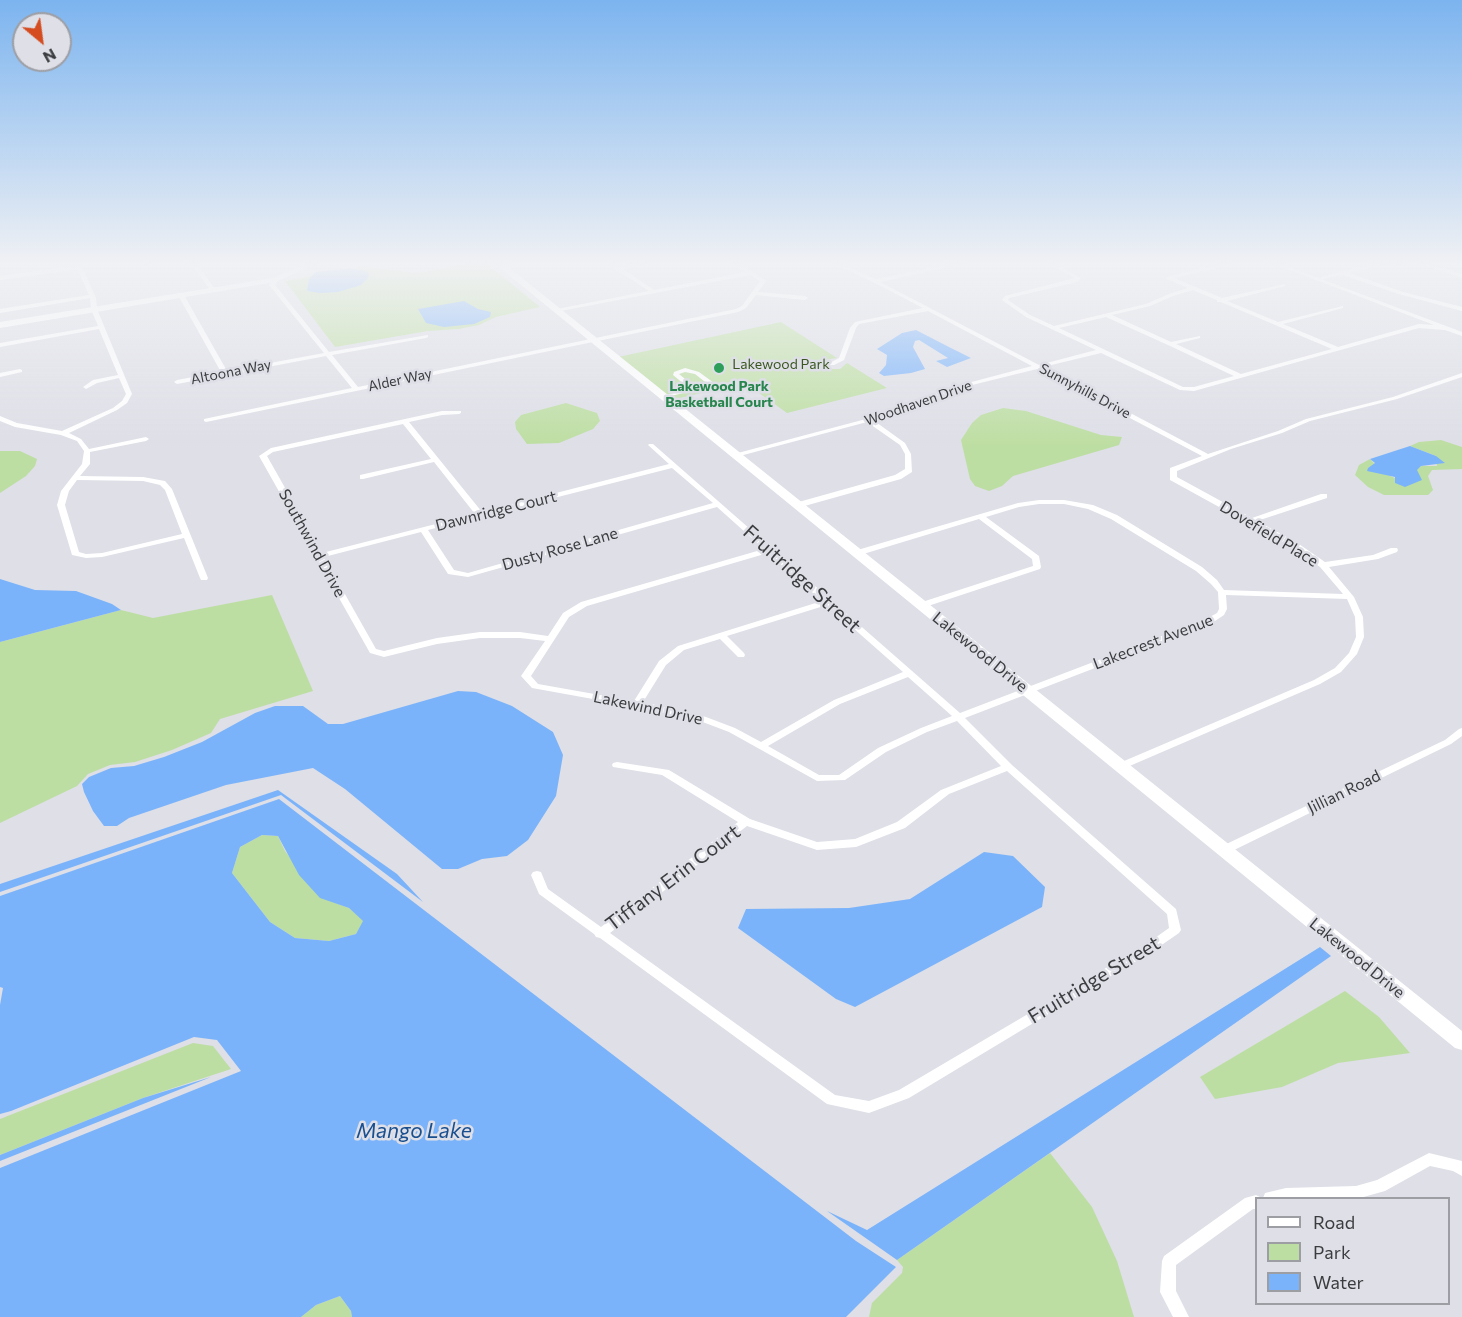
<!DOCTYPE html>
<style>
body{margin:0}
#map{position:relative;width:1462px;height:1317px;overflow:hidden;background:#dedfe7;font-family:Commissioner,sans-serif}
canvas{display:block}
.legend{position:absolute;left:1255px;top:1197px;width:195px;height:108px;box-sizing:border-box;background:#dedfe7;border:2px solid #9d9ea4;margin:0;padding:8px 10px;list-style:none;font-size:18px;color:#3b3c3f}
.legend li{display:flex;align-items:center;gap:12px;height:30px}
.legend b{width:30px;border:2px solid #9d9ea4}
.north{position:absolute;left:12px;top:12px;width:60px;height:60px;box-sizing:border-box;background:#dedfe7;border:2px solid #9d9ea4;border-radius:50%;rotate:151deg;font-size:16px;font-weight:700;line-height:24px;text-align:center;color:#3b3c3f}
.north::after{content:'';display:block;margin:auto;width:21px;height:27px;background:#d44c1f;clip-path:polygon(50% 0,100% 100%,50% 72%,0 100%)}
</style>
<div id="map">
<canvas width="1462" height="1317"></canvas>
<ul class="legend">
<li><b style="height:8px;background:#fff"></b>Road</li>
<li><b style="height:16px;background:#bddea2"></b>Park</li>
<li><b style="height:16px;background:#7bb3fa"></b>Water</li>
</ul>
<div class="north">N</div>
</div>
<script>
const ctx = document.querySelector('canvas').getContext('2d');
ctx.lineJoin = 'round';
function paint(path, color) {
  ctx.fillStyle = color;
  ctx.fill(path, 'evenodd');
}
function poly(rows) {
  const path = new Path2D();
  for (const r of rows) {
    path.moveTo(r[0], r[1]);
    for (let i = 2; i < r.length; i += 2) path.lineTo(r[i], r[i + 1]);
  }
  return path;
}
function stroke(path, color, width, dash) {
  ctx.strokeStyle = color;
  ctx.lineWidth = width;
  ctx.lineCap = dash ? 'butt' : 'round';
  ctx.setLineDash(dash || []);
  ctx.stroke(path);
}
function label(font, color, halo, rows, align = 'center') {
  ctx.font = font + ' Commissioner,sans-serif';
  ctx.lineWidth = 5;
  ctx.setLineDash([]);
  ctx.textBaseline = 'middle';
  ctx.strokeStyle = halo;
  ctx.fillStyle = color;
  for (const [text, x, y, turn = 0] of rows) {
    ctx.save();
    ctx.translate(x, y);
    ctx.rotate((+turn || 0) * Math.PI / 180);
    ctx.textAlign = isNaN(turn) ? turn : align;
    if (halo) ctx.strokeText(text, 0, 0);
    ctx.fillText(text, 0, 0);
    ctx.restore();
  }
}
paint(poly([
 [476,262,485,262,540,307,496,317,479,325,459,329,428,331,335,347,285,281,364,266,417,273],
 [781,322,837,358,823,360,820,366,829,369,840,369,847,363,887,388,787,413,745,383,671,400,618,357],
 [566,403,597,413,600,421,593,429,559,443,527,444,516,429,515,422,521,415],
 [1003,408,1026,411,1101,435,1122,437,1119,445,1013,476,1002,486,989,491,975,486,970,479,961,440,972,423,981,415],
 [1441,440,1462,447,1462,469,1432,470,1428,476,1433,490,1428,495,1384,495,1368,487,1355,475,1359,465,1370,459,1383,473,1395,478,1416,470,1421,466,1437,466,1436,456,1410,446,1419,442],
 [0,451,20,451,37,459,35,466,26,476,0,493],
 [272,595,313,691,220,719,211,733,172,750,135,762,110,765,88,774,77,786,0,823,0,642,121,610,153,618],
 [262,835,278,836,285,851,320,897,349,908,364,921,356,934,329,941,295,938,270,922,232,873,240,847],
 [1345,991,1379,1017,1410,1053,1338,1063,1282,1087,1215,1099,1200,1077],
 [193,1043,213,1046,231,1069,143,1098,0,1155,0,1119],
 [1050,1153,1092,1207,1117,1261,1134,1317,869,1317,872,1303,902,1273,903,1267,897,1260],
 [340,1296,351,1311,352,1317,301,1317,316,1305]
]), '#bddea2');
paint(poly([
 [350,268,365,271,369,274,368,278,361,285,338,292,320,293,307,291,309,279,316,272],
 [464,301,478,309,491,312,490,317,474,324,444,327,426,323,418,309],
 [916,330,947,346,971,358,947,367,936,361,948,358,919,340,915,341,913,347,925,369,911,373,884,376,879,373,886,365,887,355,877,349,902,333],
 [1410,446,1436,456,1445,463,1421,466,1417,470,1422,480,1405,487,1395,483,1395,477,1367,471,1368,468,1375,463,1370,459],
 [0,579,35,590,76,591,112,604,121,610,0,642],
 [458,691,476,692,512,706,553,732,563,755,556,796,528,840,507,856,482,859,458,869,442,869,345,789,313,768,226,785,129,818,117,826,104,826,93,811,84,792,82,784,89,777,111,768,134,766,164,757,202,742,255,713,275,706,303,706,328,724,343,724],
 [278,790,397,874,423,902,281,795,0,892,0,884],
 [279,799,856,1241,896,1267,846,1317,352,1317,351,1311,340,1296,316,1305,301,1317,0,1317,0,1168,241,1071,217,1040,194,1037,11,1111,0,1114,0,1005,3,988,0,987,0,896],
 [262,835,278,836,299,875,320,898,349,908,363,921,356,934,329,941,295,938,270,922,232,873,240,847],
 [984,852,1013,856,1045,887,1042,907,855,1007,836,999,738,928,746,909,849,908,910,899],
 [1320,947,1331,956,897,1260,827,1211,867,1230],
 [211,1077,0,1161,0,1155,143,1098]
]), '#7bb3fa');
paint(poly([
 [144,262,154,262,146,265,144,264,144,262],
 [190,262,195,262,215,289,215,291,211,291,190,262],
 [608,262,613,262,619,266,641,262,652,262,623,269,654,290,746,272,731,262,737,262,765,280,766,281,758,292,805,296,808,298,805,300,756,295,746,308,738,312,206,422,204,421,204,419,352,388,326,356,177,384,174,382,177,380,221,372,178,295,181,293,184,295,227,371,324,353,269,285,275,278,278,280,275,285,329,352,428,335,428,337,426,338,332,355,358,387,736,309,742,306,760,281,750,275,555,312,555,310,557,309,649,291,615,269,608,262],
 [830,262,836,262,876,279,960,262,970,262,880,282,1039,365,1096,350,1026,317,1002,300,1005,296,1075,278,1045,262,1051,262,1081,278,1077,282,1009,298,1008,300,1030,315,1054,326,1146,304,1169,294,1188,288,1167,279,1167,277,1226,262,1229,264,1228,265,1174,278,1222,298,1285,284,1285,286,1227,301,1278,322,1343,306,1343,308,1283,324,1338,347,1419,324,1434,325,1269,262,1276,262,1321,279,1321,277,1371,264,1366,262,1406,262,1406,264,1404,265,1375,264,1373,267,1349,273,1403,292,1462,307,1462,311,1399,294,1343,275,1321,279,1462,332,1462,336,1445,330,1419,328,1194,391,1180,390,1101,353,1043,367,1208,454,1278,431,1306,419,1393,397,1462,373,1462,377,1397,399,1310,421,1282,433,1231,449,1177,471,1177,477,1252,518,1321,494,1327,494,1327,498,1257,521,1296,542,1325,562,1373,555,1391,548,1397,548,1398,550,1397,552,1378,559,1329,567,1354,597,1363,617,1364,637,1357,654,1341,672,1320,684,1125,768,1117,768,1116,766,1117,764,1314,680,1335,668,1349,653,1356,637,1355,617,1347,599,1226,595,1227,609,1224,615,1212,623,965,718,1012,765,1176,909,1181,930,1179,933,1153,951,909,1098,869,1113,827,1104,600,938,596,937,594,934,539,894,531,875,533,872,537,871,541,872,548,889,601,927,738,822,662,775,613,767,612,765,613,763,617,762,669,770,750,819,817,842,855,839,897,822,941,790,1001,766,957,721,927,732,886,752,845,780,817,781,729,732,700,721,637,707,532,688,521,676,545,641,520,638,480,638,437,644,384,657,370,653,259,456,271,448,442,411,461,411,461,413,459,414,442,415,409,422,482,512,669,464,648,445,649,444,653,444,960,713,1206,619,1217,613,1219,609,1218,592,1211,584,1196,571,1111,519,1088,509,1064,504,1039,504,1019,507,986,517,1039,556,1041,567,1040,569,922,608,919,607,918,605,919,603,1033,566,1032,559,979,519,860,555,854,555,853,553,854,551,1018,503,1039,500,1064,500,1093,505,1117,515,1202,567,1217,580,1224,590,1343,594,1320,567,1290,546,1170,480,1170,468,1202,456,1037,369,968,386,873,420,905,443,911,454,912,472,901,479,801,507,795,507,795,503,895,475,905,469,905,454,900,445,867,422,736,457,733,455,734,454,866,419,964,384,1032,366,928,311,859,324,856,328,844,360,834,365,830,365,830,363,839,358,850,328,855,322,923,308,873,282,830,262],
 [1193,290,1217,300,1217,302,1221,302,1332,349,1241,374,1176,344,1200,338,1200,336,1171,342,1112,315,1150,306,1173,296,1193,290],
 [1106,317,1168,345,1234,376,1194,387,1183,387,1059,328,1106,317],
 [403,424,431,459,360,475,360,479,363,479,434,462,475,514,322,553,267,456,273,452,403,424],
 [672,468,713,503,468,573,454,570,428,530,672,468],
 [717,507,764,549,581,602,563,613,548,636,520,632,480,632,437,638,384,651,376,649,324,557,421,532,448,574,468,577,717,507],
 [768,553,822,601,678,646,659,661,634,701,538,684,531,676,569,617,587,606,768,553],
 [827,605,903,672,834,700,761,742,735,728,706,717,643,702,666,665,684,650,720,639,738,657,744,657,745,655,744,653,727,636,827,605],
 [908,677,952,716,921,728,878,748,839,775,819,775,768,746,840,704,908,677],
 [1007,771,1167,914,1169,928,1145,945,899,1090,869,1101,835,1095,610,933,747,826,817,850,856,847,905,828,949,794,1007,771],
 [1418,262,1425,262,1462,274,1462,278,1418,262],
 [73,266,83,269,96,298,97,309,132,394,127,403,117,410,69,433,81,439,89,449,146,437,149,439,146,441,90,452,90,464,80,476,143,477,165,481,172,489,208,578,207,580,201,580,200,578,184,538,102,557,86,558,72,555,57,505,61,491,82,464,84,451,77,441,61,435,15,427,0,421,0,416,17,423,62,431,113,408,122,401,126,394,119,378,97,383,86,389,83,387,93,380,118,375,99,329,0,347,0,343,98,326,91,309,90,298,0,313,0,309,89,295,78,270,73,270,0,280,0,276,73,266],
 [77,480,143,481,160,485,165,490,182,534,102,553,86,554,79,552,65,505,69,491,77,480],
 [685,368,699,372,714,383,714,386,662,398,662,396,690,389,673,375,674,372,685,368],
 [685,372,695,374,709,385,696,388,679,374,685,372],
 [20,369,22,370,22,372,0,377,0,373,20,369],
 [1462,728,1462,736,1451,744,1228,853,1224,854,1220,853,1219,850,1220,847,1445,740,1459,729,1462,728],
 [1429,1153,1462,1161,1462,1176,1453,1171,1430,1166,1385,1191,1360,1198,1263,1198,1265,1193,1286,1188,1356,1186,1377,1180,1429,1153],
 [1256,1195,1262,1198,1256,1198,1256,1209,1253,1209,1176,1265,1176,1291,1189,1317,1173,1317,1160,1292,1162,1261,1164,1256,1245,1198,1256,1195]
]), '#fff');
paint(poly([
 [310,262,321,262,275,282,0,328,0,322,273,278,310,262],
 [493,262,502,262,1462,1031,1462,1050,1455,1048,493,262]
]), '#fff');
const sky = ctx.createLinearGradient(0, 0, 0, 446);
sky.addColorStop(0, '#7cb4ef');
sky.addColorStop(0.59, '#f0f1f4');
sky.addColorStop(1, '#f0f1f400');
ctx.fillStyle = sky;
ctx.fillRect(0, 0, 1462, 446);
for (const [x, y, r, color] of [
 [719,368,6,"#2e9e5b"]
]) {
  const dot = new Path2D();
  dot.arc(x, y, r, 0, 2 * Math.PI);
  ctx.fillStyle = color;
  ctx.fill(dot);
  stroke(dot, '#dedfe7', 2);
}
label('14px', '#3b571f', '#dedfe7', [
 ["Lakewood Park",781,364]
]);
label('14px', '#3b3c3f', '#dedfe7', [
 ["Altoona Way",231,372,-11],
 ["Alder Way",400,380,-12],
 ["Sunnyhills Drive",1085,391,28],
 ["Woodhaven Drive",918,403,-19]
]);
label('bold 14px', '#27864d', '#dedfe7', [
 ["Lakewood Park",719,386],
 ["Basketball Court",719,402]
]);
label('16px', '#3b3c3f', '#dedfe7', [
 ["Dawnridge Court",496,511,-14],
 ["Dovefield Place",1269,534,31],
 ["Southwind Drive",312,543,61],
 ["Dusty Rose Lane",560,549,-16],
 ["Lakecrest Avenue",1153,642,-21],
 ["Lakewood Drive",980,652,39],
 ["Lakewind Drive",648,708,12],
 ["Jillian Road",1344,792,-26],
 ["Lakewood Drive",1357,958,39]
]);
label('20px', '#3b3c3f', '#dedfe7', [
 ["Fruitridge Street",802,579,42],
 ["Tiffany Erin Court",673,878,-37],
 ["Fruitridge Street",1094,980,-31]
]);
label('italic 21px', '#194f8f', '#dedfe7', [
 ["Mango Lake",414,1131]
]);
</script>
